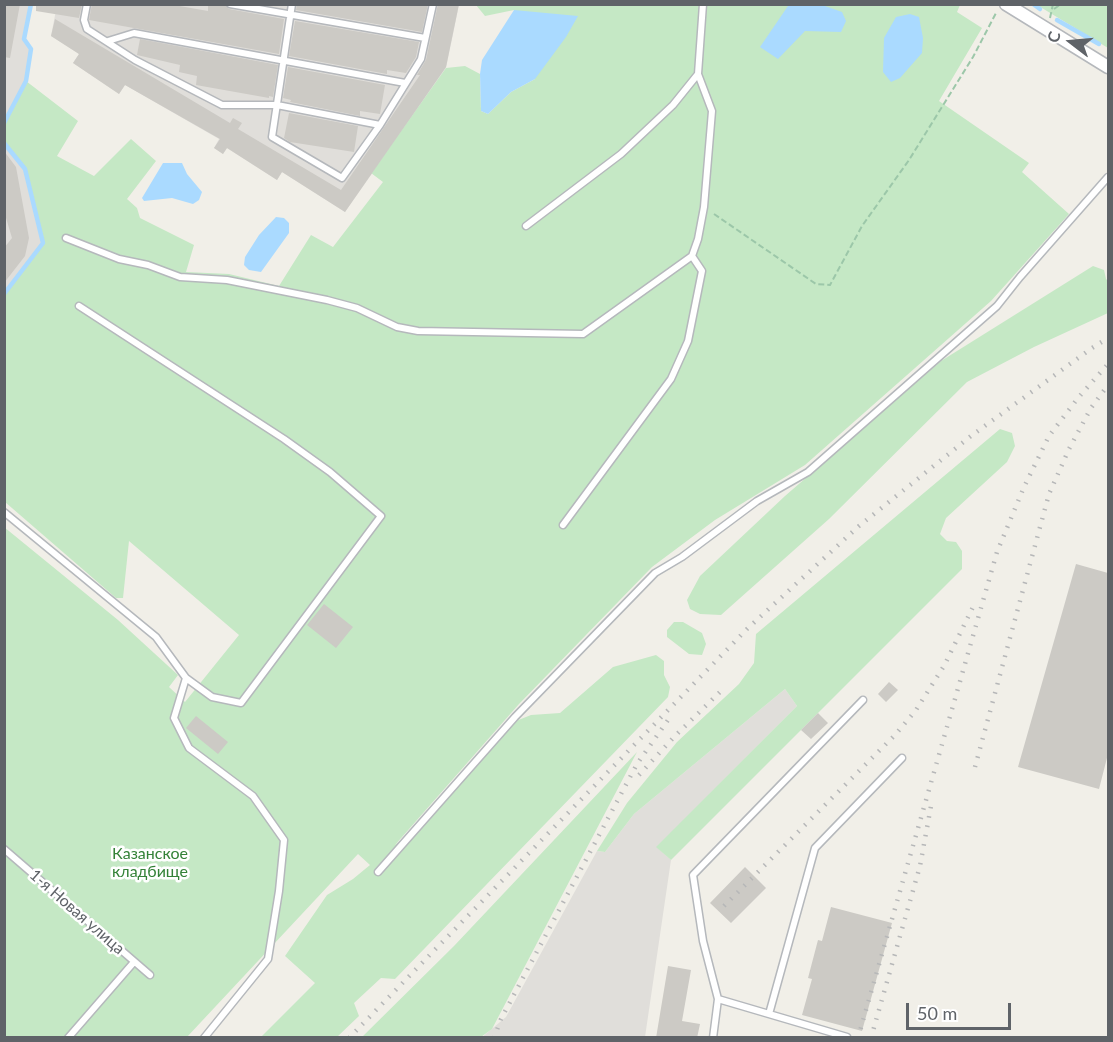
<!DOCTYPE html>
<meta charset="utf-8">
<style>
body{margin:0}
#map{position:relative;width:1113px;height:1042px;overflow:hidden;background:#f1efe8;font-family:Lato,sans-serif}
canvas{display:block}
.frame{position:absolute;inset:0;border:6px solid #5f6368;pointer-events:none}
.north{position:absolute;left:1041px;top:12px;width:60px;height:60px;-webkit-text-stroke:4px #fff;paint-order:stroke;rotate:286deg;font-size:16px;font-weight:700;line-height:24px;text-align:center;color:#5f6368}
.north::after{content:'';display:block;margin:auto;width:21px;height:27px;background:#5f6368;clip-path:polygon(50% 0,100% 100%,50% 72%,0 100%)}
.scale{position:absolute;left:906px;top:1003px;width:105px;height:27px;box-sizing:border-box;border:3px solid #5f6368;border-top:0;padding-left:8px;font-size:18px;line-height:21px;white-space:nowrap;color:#5f6368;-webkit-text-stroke:4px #fff;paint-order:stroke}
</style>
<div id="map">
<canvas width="1113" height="1042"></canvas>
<div class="frame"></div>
<div class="north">С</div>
<div class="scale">50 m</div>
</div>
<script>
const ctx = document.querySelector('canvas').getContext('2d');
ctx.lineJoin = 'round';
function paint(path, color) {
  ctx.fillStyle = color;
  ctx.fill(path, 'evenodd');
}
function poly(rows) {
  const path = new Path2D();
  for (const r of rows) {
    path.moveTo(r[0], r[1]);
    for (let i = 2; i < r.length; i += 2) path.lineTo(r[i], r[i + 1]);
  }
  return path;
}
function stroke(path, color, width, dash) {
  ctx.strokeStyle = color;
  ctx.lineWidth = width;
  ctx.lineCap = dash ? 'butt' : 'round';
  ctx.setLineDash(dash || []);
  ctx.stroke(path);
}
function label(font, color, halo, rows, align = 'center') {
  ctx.font = font + ' Lato,sans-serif';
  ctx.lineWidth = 5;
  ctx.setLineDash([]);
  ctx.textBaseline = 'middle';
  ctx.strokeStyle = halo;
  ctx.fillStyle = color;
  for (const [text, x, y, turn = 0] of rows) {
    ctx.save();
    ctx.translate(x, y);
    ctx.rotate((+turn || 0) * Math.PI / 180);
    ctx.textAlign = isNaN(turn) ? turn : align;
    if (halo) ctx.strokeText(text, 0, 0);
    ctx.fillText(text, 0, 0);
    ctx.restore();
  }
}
paint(poly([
 [5,5,31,5,24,39,31,49,26,81,5,123],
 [57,5,459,5,446,68,345,212,282,172,277,180,227,148,223,154,214,148,219,139,125,85,119,94,73,63,79,54,51,36],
 [5,143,25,169,43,243,5,294],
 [785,689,797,706,657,847,671,860,645,1037,481,1038,506,1017,597,851,605,852,634,814]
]), '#e0deda');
paint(poly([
 [476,5,960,5,957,12,982,28,939,101,1029,163,1022,172,1069,214,991,301,805,465,715,520,652,567,519,704,395,845,407,835,511,723,531,715,560,713,613,667,656,655,664,661,664,675,670,687,668,697,395,979,381,978,354,1003,359,1016,337,1037,261,1037,315,983,285,956,327,895,353,879,370,865,358,854,187,1037,5,1037,4,527,118,620,178,675,169,687,185,702,239,635,129,541,123,598,116,598,5,502,6,477,4,476,5,294,43,243,25,169,5,143,5,123,26,81,78,121,57,156,94,176,131,139,156,161,127,199,137,208,140,218,194,245,186,272,229,274,279,286,311,235,333,247,383,182,371,173,446,68,465,66,480,74,481,111,488,114,511,92,535,79,514,10,485,16],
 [1037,5,1108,5,1108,48],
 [1093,266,1104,270,1106,279,1108,281,1108,313,1034,347,967,382,829,519,721,615,700,614,690,609,687,600,700,576,785,496,941,361],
 [1000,429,1012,433,1015,446,1007,462,946,518,940,534,947,541,956,542,962,551,962,569,671,860,656,847,797,706,785,689,634,814,605,852,597,851,627,803,677,742,739,684,754,663,756,634],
 [674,622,683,622,702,633,706,644,702,655,689,654,667,637,667,630],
 [637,752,492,1029,481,1037,362,1037,454,946]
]), '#c5e8c5');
paint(poly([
 [795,5,822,5,842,12,846,21,841,32,805,31,778,59,760,47,788,6],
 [514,10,578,16,566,37,535,79,511,92,488,114,481,111,480,74,482,60],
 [910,14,919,17,923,38,922,53,900,78,891,82,883,72,884,38,896,17],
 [163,163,182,163,187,174,202,192,199,200,193,204,172,198,144,201,142,198],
 [276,217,284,218,289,223,289,233,261,272,249,270,244,265,245,257,259,235]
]), '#aadaff');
stroke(poly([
 [1033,4,1040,9],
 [1057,20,1099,44],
 [4,123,26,81,31,49,24,39,31,4],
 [4,143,25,169,43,243,4,294]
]), '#aadaff', 4.5);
paint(poly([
 [4,4,20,4,10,58,4,57],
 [36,4,82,4,79,18,36,11],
 [92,4,168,4,208,11,208,4,225,4,229,9,284,19,279,54,89,20],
 [297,4,428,4,422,32,296,10],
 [438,4,459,4,446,67,345,212,282,172,277,180,227,148,223,154,214,148,220,139,125,85,119,94,73,63,79,54,51,36,55,19,230,123,233,118,242,123,238,129,341,190,420,75,417,75,426,60],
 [295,21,419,42,416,57,406,73,387,70,387,74,289,56],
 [140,39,278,65,273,97,269,96,269,98,196,85,197,76,179,72,180,65,137,55],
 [288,67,385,85,380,114,360,111,360,116,290,102,291,100,283,98],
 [289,113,358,126,354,152,290,142,284,138],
 [4,151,16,167,29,238,25,256,4,283,4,248,12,238,4,211],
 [1076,564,1108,573,1108,754,1099,789,1018,767],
 [324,604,353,627,336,648,307,625],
 [889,682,898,690,886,702,878,694],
 [818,713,828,723,811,739,801,730],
 [196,716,228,742,218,754,186,728],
 [745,867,766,888,731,923,710,903],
 [831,907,892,923,862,1031,802,1015,812,979,808,978,818,940,822,941],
 [668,966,691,970,682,1021,700,1024,697,1038,656,1038]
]), '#cccac5');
const service = poly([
 [87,4,84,20,87,29,135,60,222,105,277,105,380,125],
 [230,4,425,38],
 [292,4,272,137,342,178,380,125,421,59,433,4],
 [108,41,134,33,405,83],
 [526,226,621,154,673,105,698,74,703,4],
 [66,238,119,259,148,265,180,277,227,280,327,300,357,308,397,327,418,331,583,334,692,256],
 [4,512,156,637,186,678,212,697,241,703,381,516,330,472,284,439,79,306],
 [563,525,671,379,688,341,702,271,692,256,698,239,704,207,712,111,698,74],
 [186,678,174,718,189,748,253,796,284,840,279,891,268,959,204,1038],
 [4,849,150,975],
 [378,872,515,717,655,573,682,557,757,501,808,472,997,306,1020,277,1108,177],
 [718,999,847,1037],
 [769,1014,815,848,902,758],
 [68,1038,134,962],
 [713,1038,718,999,703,941,693,875,863,700]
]);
const minor = poly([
 [1006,4,1108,67]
]);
stroke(service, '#b5b8bc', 9);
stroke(minor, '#b5b8bc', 15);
stroke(poly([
 [1054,9,1061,4],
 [1050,18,1053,4],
 [714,214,816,284,830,285,862,226,909,160,973,57,996,13]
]), '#9cc7a9', 2, [6, 3]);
stroke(service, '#fff', 6);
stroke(minor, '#fff', 12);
stroke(poly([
 [975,767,1049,494,1069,449,1091,408,1108,385],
 [639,775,675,736,724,688],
 [724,906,895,735,916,710,944,666,973,607],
 [349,1038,747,629,859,526,971,436,1092,348,1108,338],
 [494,1038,501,1019,637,764,668,720],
 [858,1038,997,552,1024,487,1049,436,1078,398,1108,364],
 [871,1038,920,866,931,806]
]), '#b6b7b8', 4.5, [1.5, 8]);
label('16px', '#348238', '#fff', [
 ["Казанское",150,854],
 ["кладбище",150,872]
]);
label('16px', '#5f6368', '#fff', [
 ["1-я Новая улица",77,912,41]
]);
</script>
